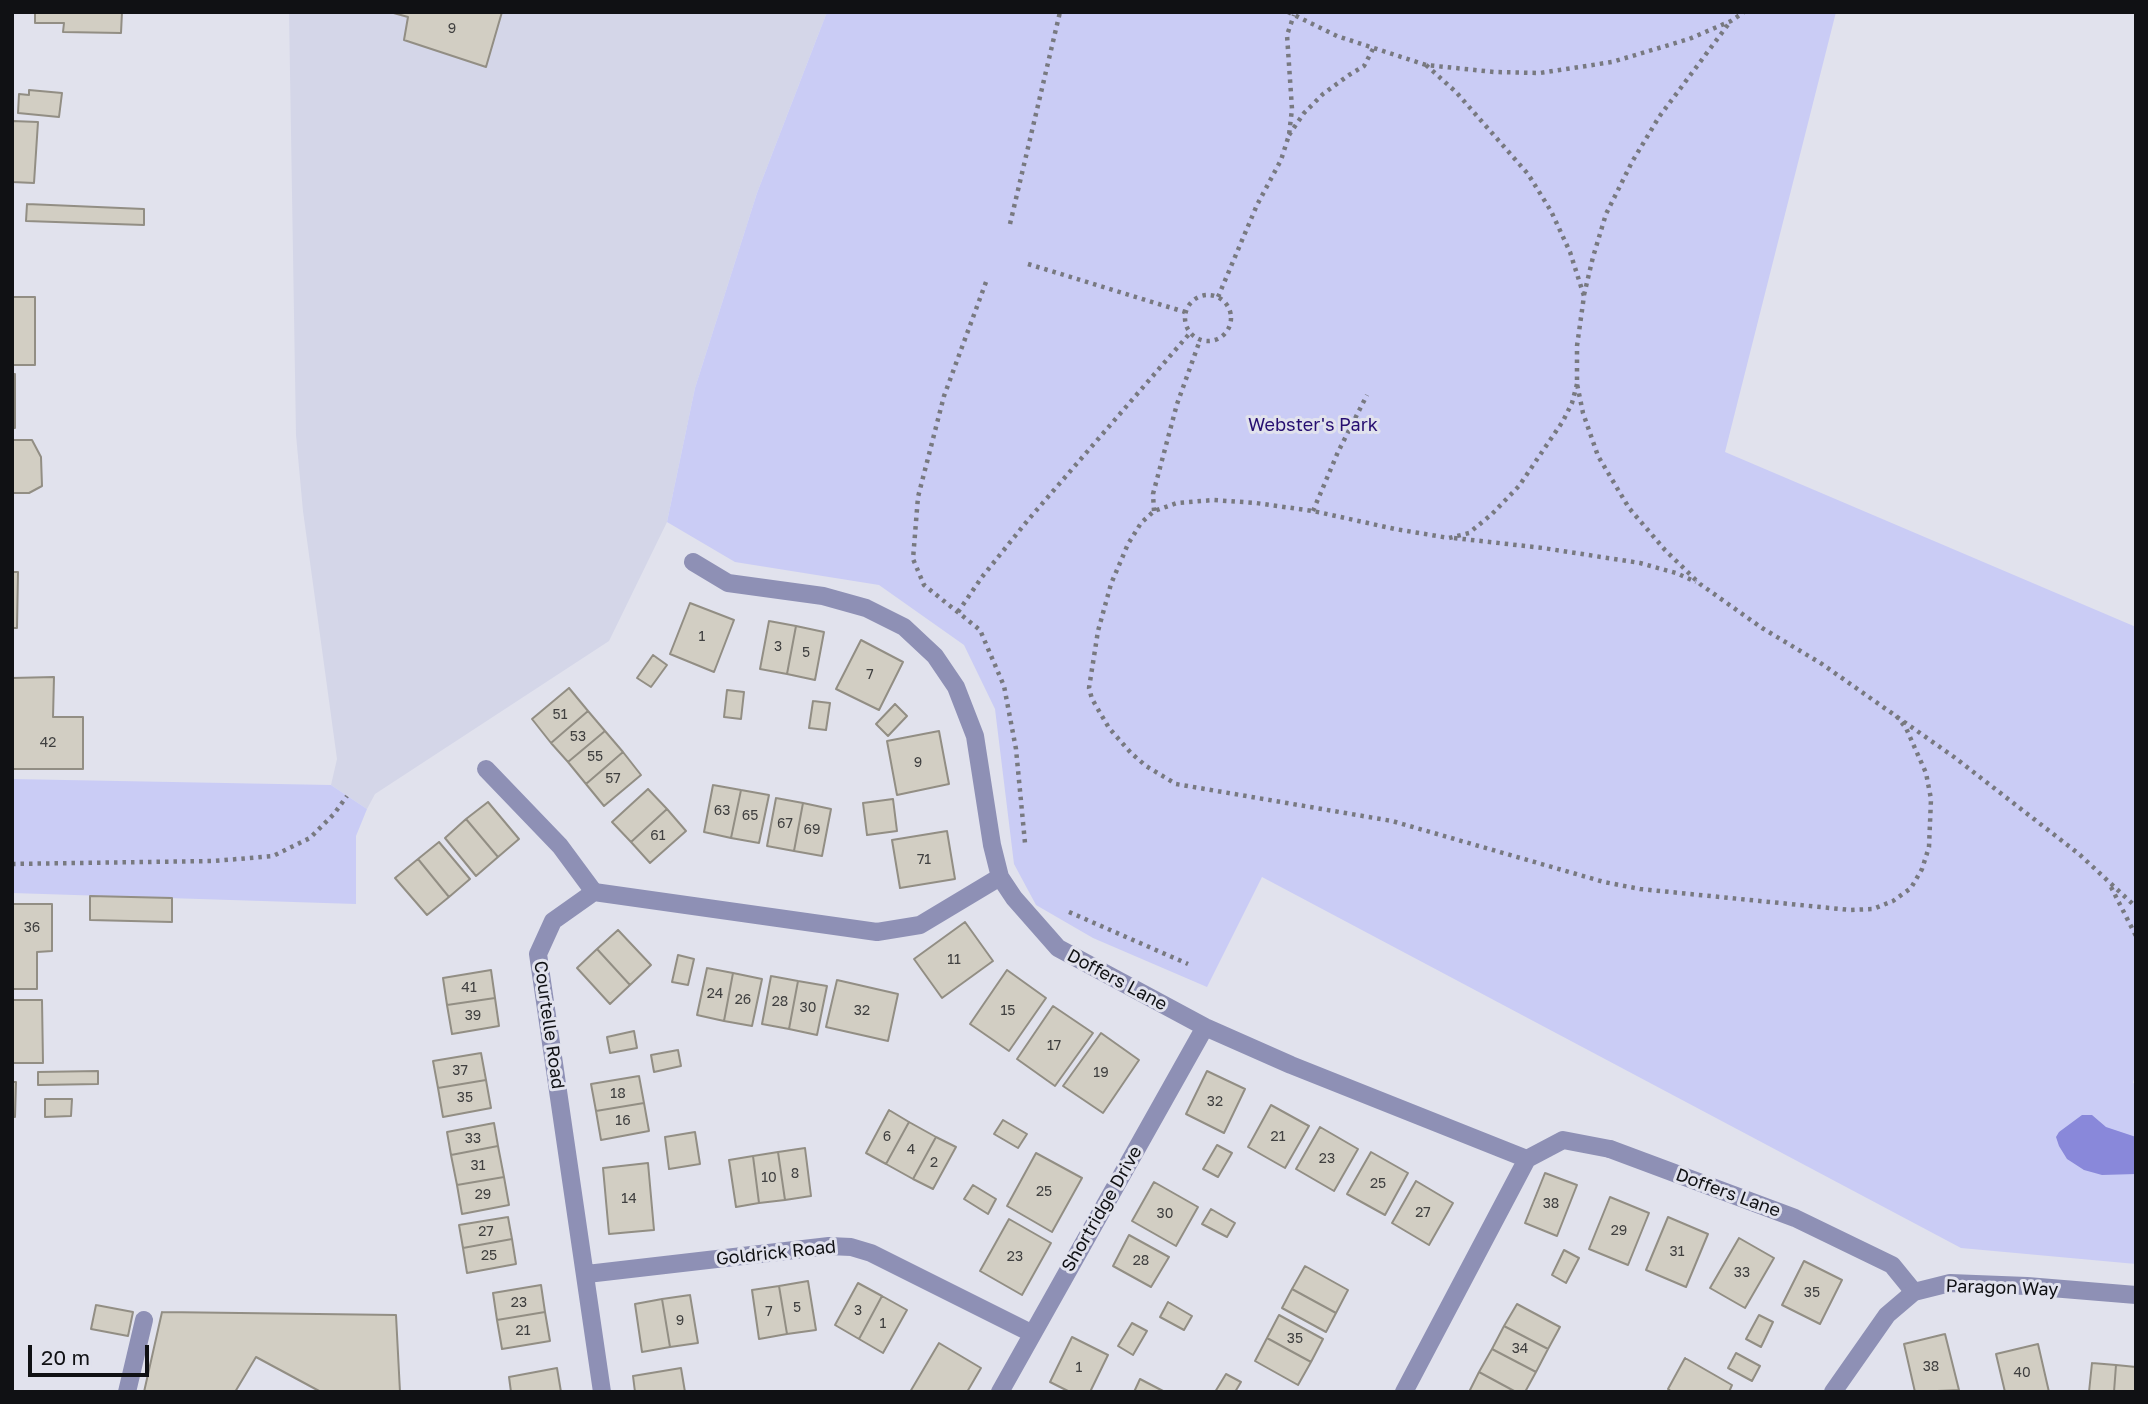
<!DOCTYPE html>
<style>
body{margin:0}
#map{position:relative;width:2148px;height:1404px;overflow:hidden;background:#e1e2ed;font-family:"Golos Text",sans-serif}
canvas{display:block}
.frame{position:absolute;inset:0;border:14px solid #101114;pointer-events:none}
.scale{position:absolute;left:28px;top:1345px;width:121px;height:32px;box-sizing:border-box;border:4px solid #101114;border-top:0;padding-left:9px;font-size:21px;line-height:24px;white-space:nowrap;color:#101114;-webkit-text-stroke:5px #e1e2ed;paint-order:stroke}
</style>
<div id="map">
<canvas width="2148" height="1404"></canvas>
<div class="frame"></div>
<div class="scale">20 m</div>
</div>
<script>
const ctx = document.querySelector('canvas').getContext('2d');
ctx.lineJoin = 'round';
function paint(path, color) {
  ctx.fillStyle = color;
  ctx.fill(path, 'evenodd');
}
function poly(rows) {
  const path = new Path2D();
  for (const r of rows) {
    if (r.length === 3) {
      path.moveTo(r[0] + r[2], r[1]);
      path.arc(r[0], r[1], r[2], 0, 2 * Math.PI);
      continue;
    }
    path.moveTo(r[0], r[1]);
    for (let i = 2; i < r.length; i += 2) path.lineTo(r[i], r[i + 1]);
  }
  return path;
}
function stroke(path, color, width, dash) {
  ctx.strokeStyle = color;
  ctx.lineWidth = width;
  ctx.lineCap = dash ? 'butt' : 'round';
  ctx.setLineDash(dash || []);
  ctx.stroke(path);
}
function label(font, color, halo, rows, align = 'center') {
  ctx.font = font + ' "Golos Text",sans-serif';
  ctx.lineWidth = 6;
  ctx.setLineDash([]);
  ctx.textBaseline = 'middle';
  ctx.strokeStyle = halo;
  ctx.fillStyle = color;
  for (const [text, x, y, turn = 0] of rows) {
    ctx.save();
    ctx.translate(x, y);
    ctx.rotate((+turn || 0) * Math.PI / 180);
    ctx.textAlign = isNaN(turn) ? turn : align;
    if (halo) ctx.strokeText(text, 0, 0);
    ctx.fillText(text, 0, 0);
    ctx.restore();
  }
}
paint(poly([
 [289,12,827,12,757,193,695,388,667,522,609,641,375,794,367,809,331,785,337,759,303,511,296,435]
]), '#d4d6e8');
paint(poly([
 [827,12,1836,12,1725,452,2136,627,2136,1071,2133,1083,2136,1084,2136,1264,1961,1248,1262,877,1207,987,1093,938,1036,905,1014,864,995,709,964,645,879,585,735,562,667,522,695,388,757,193],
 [12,779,331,785,367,809,356,836,356,904,12,893]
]), '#caccf5');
paint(poly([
 [2082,1115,2092,1115,2106,1127,2136,1137,2136,1174,2102,1175,2084,1170,2067,1159,2059,1146,2056,1137,2059,1132]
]), '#8988da');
const building = poly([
 [35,12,122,12,121,33,63,32,64,23,35,23,35,12],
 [390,12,502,12,486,67,404,40,408,17,390,12],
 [29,90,62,93,59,117,18,113,19,94,29,95,29,90],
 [12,121,38,122,34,183,12,182,12,121],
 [27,204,144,209,144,225,26,221,27,204],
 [12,297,35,297,35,365,12,365,12,297],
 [12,374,15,374,15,428,12,428,12,374],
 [12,440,32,440,41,457,42,486,29,493,12,493,12,440],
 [12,572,18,572,17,628,12,628,12,572],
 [690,603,734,620,714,672,670,654,690,603],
 [769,621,796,626,787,674,760,669,769,621],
 [796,626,824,632,815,680,787,674,796,626],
 [861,640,903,662,879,710,836,689,861,640],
 [653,655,667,665,651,687,637,678,653,655],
 [54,677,53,717,83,717,83,769,12,769,12,678,54,677],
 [569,688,588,711,551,743,532,719,569,688],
 [727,690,744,692,741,719,724,717,727,690],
 [813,701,830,703,826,730,809,728,813,701],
 [895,704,907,716,888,736,876,724,895,704],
 [588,711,605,731,568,762,551,743,588,711],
 [605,731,623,752,586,784,568,762,605,731],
 [939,731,949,784,897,795,887,741,939,731],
 [623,752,641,775,604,806,586,784,623,752],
 [713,785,741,790,731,838,704,832,713,785],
 [648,789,667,809,631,842,612,822,648,789],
 [741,790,769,795,759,843,731,838,741,790],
 [776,798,803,803,794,851,767,846,776,798],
 [893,799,897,831,867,835,863,803,893,799],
 [488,802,519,839,498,857,466,819,488,802],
 [803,803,831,809,822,856,794,851,803,803],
 [667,809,686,831,650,863,631,842,667,809],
 [466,819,498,857,476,876,445,838,466,819],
 [947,831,955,879,900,888,892,840,947,831],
 [439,842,470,879,449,897,418,859,439,842],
 [418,859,449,897,427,915,395,878,418,859],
 [90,896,172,898,172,922,90,920,90,896],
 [12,904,52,904,52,951,37,952,37,989,12,989,12,904],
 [965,922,993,961,942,998,914,959,965,922],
 [618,930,651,965,630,985,597,949,618,930],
 [597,949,630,985,610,1004,577,968,597,949],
 [678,955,694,959,688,985,672,982,678,955],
 [707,968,733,973,724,1021,697,1015,707,968],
 [491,970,495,998,447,1005,443,978,491,970],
 [1007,970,1046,998,1009,1051,970,1024,1007,970],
 [733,973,762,979,752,1026,724,1021,733,973],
 [771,976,798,981,789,1029,762,1024,771,976],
 [837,980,898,994,888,1041,826,1027,837,980],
 [798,981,827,986,817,1035,789,1029,798,981],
 [495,998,499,1026,452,1034,447,1005,495,998],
 [12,1000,42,1000,43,1063,12,1063,12,1000],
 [1053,1006,1093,1033,1055,1086,1017,1059,1053,1006],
 [634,1031,637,1048,610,1053,607,1037,634,1031],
 [1101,1033,1139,1060,1103,1113,1063,1086,1101,1033],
 [678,1050,681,1066,654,1072,651,1055,678,1050],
 [481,1053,486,1080,438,1088,433,1061,481,1053],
 [98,1071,98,1084,38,1085,38,1072,98,1071],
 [1207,1071,1245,1089,1224,1133,1186,1114,1207,1071],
 [639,1076,644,1103,596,1111,591,1084,639,1076],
 [486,1080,491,1108,443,1117,438,1088,486,1080],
 [12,1082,16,1082,15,1117,12,1117,12,1082],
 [45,1099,72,1099,71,1116,45,1117,45,1099],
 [644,1103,649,1131,601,1140,596,1111,644,1103],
 [1271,1105,1309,1126,1285,1168,1248,1147,1271,1105],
 [889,1110,909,1122,886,1164,866,1153,889,1110],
 [1003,1120,1027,1134,1018,1148,994,1134,1003,1120],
 [909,1122,936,1137,913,1179,886,1164,909,1122],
 [494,1123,498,1146,451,1155,447,1132,494,1123],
 [1320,1127,1358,1149,1334,1191,1296,1169,1320,1127],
 [695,1132,700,1164,669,1169,665,1137,695,1132],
 [936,1137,956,1147,933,1189,913,1179,936,1137],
 [1217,1145,1232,1153,1218,1177,1203,1169,1217,1145],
 [498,1146,504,1177,457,1185,451,1155,498,1146],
 [805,1148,811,1196,785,1200,778,1152,805,1148],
 [778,1152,785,1200,759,1203,753,1156,778,1152],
 [1371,1152,1408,1173,1385,1215,1347,1194,1371,1152],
 [1036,1153,1082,1178,1052,1232,1007,1206,1036,1153],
 [753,1156,759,1203,736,1207,729,1160,753,1156],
 [648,1163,654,1230,609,1234,603,1168,648,1163],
 [1545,1173,1577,1185,1557,1236,1525,1223,1545,1173],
 [504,1177,509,1205,462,1214,457,1185,504,1177],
 [1416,1181,1453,1203,1429,1245,1392,1223,1416,1181],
 [1154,1182,1198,1207,1176,1246,1132,1221,1154,1182],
 [973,1185,996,1199,988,1214,964,1199,973,1185],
 [1610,1197,1649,1213,1628,1265,1589,1249,1610,1197],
 [1211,1209,1235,1223,1227,1237,1202,1224,1211,1209],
 [508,1217,512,1239,463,1248,459,1225,508,1217],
 [1668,1217,1708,1234,1686,1287,1646,1270,1668,1217],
 [1009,1219,1051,1243,1022,1295,980,1271,1009,1219],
 [1129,1235,1169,1257,1151,1287,1113,1266,1129,1235],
 [1739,1238,1774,1258,1745,1308,1710,1288,1739,1238],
 [512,1239,516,1264,467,1273,463,1248,512,1239],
 [1564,1250,1579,1258,1566,1283,1552,1275,1564,1250],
 [1804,1261,1842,1280,1820,1324,1782,1305,1804,1261],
 [1305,1266,1348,1290,1336,1313,1292,1289,1305,1266],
 [808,1281,816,1330,787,1334,779,1286,808,1281],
 [858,1283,882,1296,859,1339,835,1325,858,1283],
 [541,1285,545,1312,497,1320,493,1293,541,1285],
 [779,1286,787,1334,759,1339,752,1290,779,1286],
 [1292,1289,1336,1313,1326,1332,1282,1308,1292,1289],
 [690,1295,698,1343,670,1347,662,1299,690,1295],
 [882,1296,907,1310,883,1353,859,1339,882,1296],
 [662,1299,670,1347,642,1352,635,1304,662,1299],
 [1168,1302,1192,1316,1184,1330,1160,1317,1168,1302],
 [1517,1304,1560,1327,1548,1349,1504,1326,1517,1304],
 [96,1305,133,1312,128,1336,91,1329,96,1305],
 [162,1312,396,1315,400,1392,321,1392,256,1357,235,1392,144,1392,162,1312],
 [545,1312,550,1341,502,1349,497,1320,545,1312],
 [1279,1315,1323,1339,1311,1362,1267,1338,1279,1315],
 [1759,1315,1773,1322,1761,1347,1746,1339,1759,1315],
 [1132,1323,1147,1331,1133,1355,1118,1346,1132,1323],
 [1504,1326,1548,1349,1536,1372,1492,1349,1504,1326],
 [1945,1334,1959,1390,1915,1392,1904,1344,1945,1334],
 [1072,1337,1108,1355,1090,1392,1070,1392,1050,1382,1072,1337],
 [1267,1338,1311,1362,1298,1385,1255,1361,1267,1338],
 [939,1343,981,1368,967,1392,910,1392,939,1343],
 [2038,1344,2049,1392,2005,1392,1996,1354,2038,1344],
 [1492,1349,1536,1372,1525,1392,1516,1392,1479,1372,1492,1349],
 [1736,1353,1760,1366,1752,1381,1728,1368,1736,1353],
 [1685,1358,1732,1385,1729,1392,1672,1392,1668,1389,1685,1358],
 [2092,1363,2116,1365,2114,1392,2089,1392,2092,1363],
 [2116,1365,2136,1367,2136,1392,2114,1392,2116,1365],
 [557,1368,561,1392,511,1392,509,1377,557,1368],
 [681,1368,685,1392,635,1392,633,1376,681,1368],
 [1479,1372,1516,1392,1469,1392,1479,1372],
 [1226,1374,1241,1382,1235,1392,1215,1392,1226,1374],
 [1140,1379,1165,1392,1134,1392,1140,1379]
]);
paint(building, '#d2cec3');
stroke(building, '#928e84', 2);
stroke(poly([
 [1288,12,1337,36,1426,65,1494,72,1540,73,1612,62,1689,39,1731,21,1744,12],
 [1426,65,1456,92,1528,174,1551,211,1570,252,1584,296,1577,346,1577,384,1583,413,1598,456,1629,508,1665,550,1700,584,1762,628,1822,664,1954,757,2079,854,2136,907],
 [1289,135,1304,113,1323,94,1349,75,1364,66,1373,49],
 [1010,224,1060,12],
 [1028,264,1185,312],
 [986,282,944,396,918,497,913,559,924,585,980,630,1004,686,1016,749,1025,843],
 [1584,295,1593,257,1606,214,1632,162,1659,117,1730,22],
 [1208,318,23],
 [1218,297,1257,205,1281,160,1289,135,1292,109,1287,35,1294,15],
 [1577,384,1572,403,1563,421,1519,486,1492,514,1469,533,1449,538,1395,529,1313,511,1256,503,1214,500,1177,503,1154,511,1141,523,1128,544,1111,584,1098,631,1089,688,1092,699,1109,728,1131,753,1146,766,1176,784,1392,821,1604,882,1640,889,1850,910,1873,909,1893,901,1911,888,1922,869,1929,847,1931,799,1926,773,1906,728,1894,713],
 [1154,511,1153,494,1177,404,1200,340],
 [1313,511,1338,452,1367,395],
 [1454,538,1543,548,1640,563,1676,573,1696,582],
 [958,612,982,577,1028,520,1190,333],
 [12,864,214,861,273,856,310,838,334,814,347,796],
 [2111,887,2136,936],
 [1069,912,1188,964]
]), '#787980', 4.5, [3.5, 5]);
stroke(poly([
 [486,769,560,846,594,892],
 [1610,1149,1795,1218,1892,1265,1914,1292],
 [127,1392,144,1320]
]), '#8e90b5', 18);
stroke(poly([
 [693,562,728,583,823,596,866,608,904,627,935,656,956,687,975,736,992,845,1000,877,1014,898,1058,948,1205,1027,1291,1065,1527,1159],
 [587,1274,829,1246,851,1247,871,1253,1031,1333],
 [602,1392,538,954,553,921,594,892,877,932,920,925,1000,877],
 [1000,1392,1205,1027],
 [1404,1392,1527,1159,1563,1140,1610,1149],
 [1833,1392,1887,1315,1914,1292,1950,1283,2027,1286,2136,1295]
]), '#8e90b5', 18);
label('14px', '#404040', null, [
 ["9",452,29],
 ["1",702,637],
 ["3",778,647],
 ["5",806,653],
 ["7",870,675],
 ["51",560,715],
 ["53",578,737],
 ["42",48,743],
 ["55",595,757],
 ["9",918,763],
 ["57",613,779],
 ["63",722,811],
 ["65",750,816],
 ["67",785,824],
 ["69",812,830],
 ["61",658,836],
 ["71",924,860],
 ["36",32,928],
 ["11",954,960],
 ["41",469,988],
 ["24",715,994],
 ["26",743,1000],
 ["28",780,1002],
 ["30",808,1008],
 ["32",862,1011],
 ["15",1008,1011],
 ["39",473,1016],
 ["17",1054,1046],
 ["37",460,1071],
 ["19",1101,1073],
 ["18",618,1094],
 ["35",465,1098],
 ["32",1215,1102],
 ["16",623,1121],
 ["6",887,1137],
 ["21",1278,1137],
 ["33",473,1139],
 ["4",911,1150],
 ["23",1327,1159],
 ["2",934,1163],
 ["31",478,1166],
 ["8",795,1174],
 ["10",769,1178],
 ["25",1378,1184],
 ["25",1044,1192],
 ["29",483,1195],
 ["14",629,1199],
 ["38",1551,1204],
 ["27",1423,1213],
 ["30",1165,1214],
 ["29",1619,1231],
 ["27",486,1232],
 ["31",1677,1252],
 ["25",489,1256],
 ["23",1015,1257],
 ["28",1141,1261],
 ["33",1742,1273],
 ["35",1812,1293],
 ["23",519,1303],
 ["5",797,1308],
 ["3",858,1311],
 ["7",769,1312],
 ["9",680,1321],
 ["1",883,1324],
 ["21",523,1331],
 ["35",1295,1339],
 ["34",1520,1349],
 ["38",1931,1367],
 ["1",1079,1368],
 ["40",2022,1373]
]);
label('18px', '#270f71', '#e1e2ed', [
 ["Webster's Park",1313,425]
]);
label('18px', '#101114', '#e1e2ed', [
 ["Doffers Lane",1117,980,28],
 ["Courtelle Road",549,1025,82],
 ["Doffers Lane",1728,1193,20],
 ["Shortridge Drive",1102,1209,-60],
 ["Goldrick Road",776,1253,-6],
 ["Paragon Way",2002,1288,2]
]);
</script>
